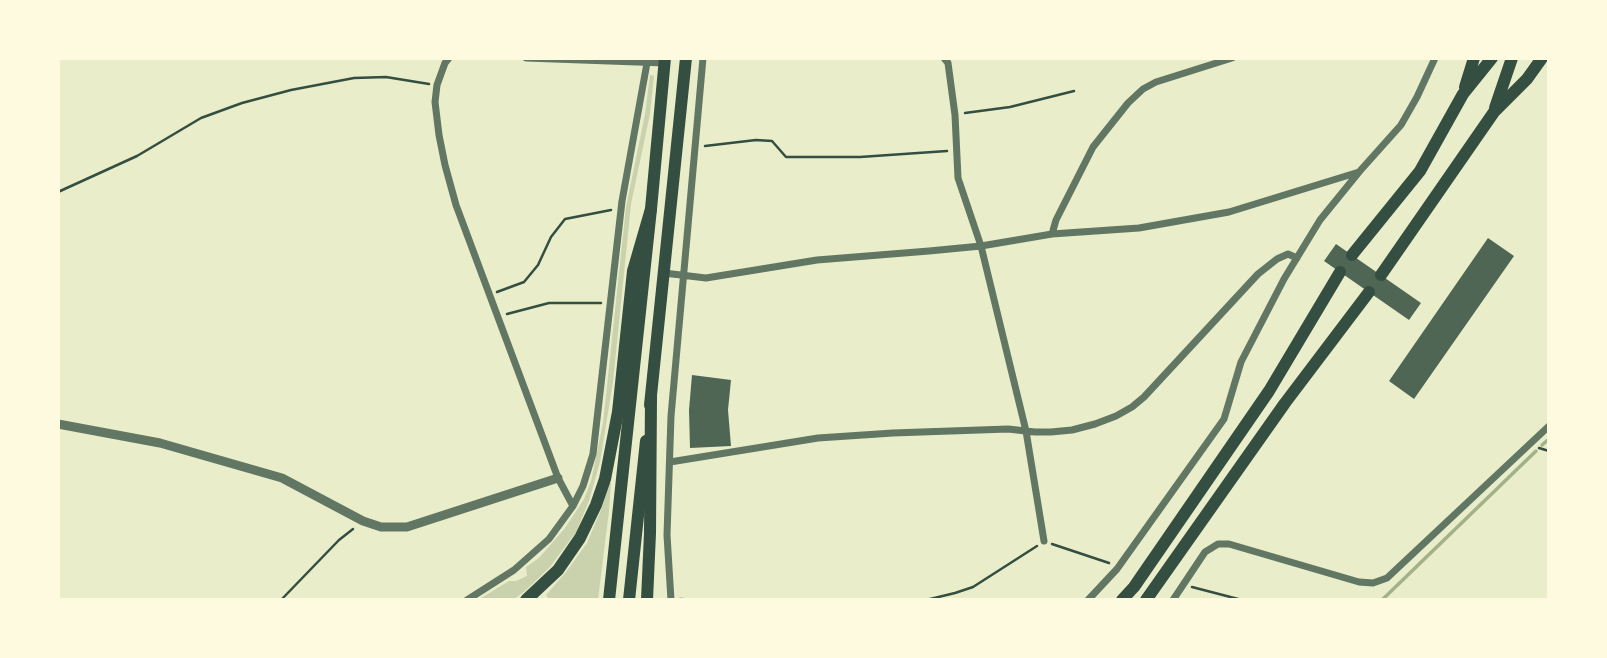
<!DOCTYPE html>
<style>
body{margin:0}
#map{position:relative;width:1607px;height:658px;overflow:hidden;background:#e9edc9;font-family:Cabin,sans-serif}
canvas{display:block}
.frame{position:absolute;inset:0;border:60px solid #fefae0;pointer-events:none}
</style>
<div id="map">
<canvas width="1607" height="658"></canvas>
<div class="frame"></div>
</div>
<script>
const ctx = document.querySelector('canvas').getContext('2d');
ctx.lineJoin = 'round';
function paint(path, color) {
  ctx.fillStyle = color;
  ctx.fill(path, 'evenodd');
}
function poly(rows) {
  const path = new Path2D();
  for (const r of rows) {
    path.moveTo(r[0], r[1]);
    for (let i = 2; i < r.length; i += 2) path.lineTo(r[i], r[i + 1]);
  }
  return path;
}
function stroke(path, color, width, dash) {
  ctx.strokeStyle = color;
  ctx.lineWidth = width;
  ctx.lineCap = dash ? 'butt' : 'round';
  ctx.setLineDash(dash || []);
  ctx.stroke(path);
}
paint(poly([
 [650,75,654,76,650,114,631,204,613,382,600,462,589,501,576,532,550,567,525,591,513,600,478,600,509,581,516,581,527,576,526,567,539,558,565,528,584,499,591,481,603,423,626,207,645,114],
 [609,483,611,483,609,511,598,600,550,600,546,595,566,572,587,543,603,505]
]), '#cad2ad');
stroke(poly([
 [1542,445,1549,439],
 [1382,600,1536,451]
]), '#a3b18a', 3.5);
paint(poly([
 [1488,238,1514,256,1414,399,1389,381],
 [1336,244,1421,303,1409,320,1324,261],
 [692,375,731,380,728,410,731,446,690,448,689,410]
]), '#4f6655');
stroke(poly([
 [965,113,1010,107,1074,91],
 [705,146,756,140,772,141,786,157,860,157,947,151],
 [58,192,137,156,201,118,242,103,291,90,354,78,386,77,429,84],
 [497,292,524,282,538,265,551,237,565,219,611,210],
 [507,314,549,303,601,303],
 [1539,448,1549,451],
 [1052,544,1109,563],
 [1192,587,1242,600],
 [680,599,701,600],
 [281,600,339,540,353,529],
 [926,600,955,593,973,587,1037,546]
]), '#344e41', 2.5);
stroke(poly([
 [449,58,445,63,437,85,435,102,439,135,445,165,456,205,558,478,573,506],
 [526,58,665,63],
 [944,58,948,63,955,115,958,178,981,246,1026,431,1044,541],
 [1052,234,1056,220,1093,147,1128,103,1143,89,1156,82,1232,58],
 [664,273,706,278,817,260,929,251,981,246,1052,234,1139,228,1229,212,1359,172],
 [670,462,818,438,893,433,1008,429,1035,432,1051,432,1072,430,1095,424,1116,416,1132,407,1144,397,1258,274,1277,259,1288,254,1297,258],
 [467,600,514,570,549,539,573,506,583,486,593,454,622,201,647,63],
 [671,600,667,535,671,416,703,58],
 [1088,600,1117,569,1224,419,1241,362,1284,279,1320,220,1359,172,1401,125,1417,97,1435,58],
 [1173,600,1205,552,1218,544,1229,544,1359,582,1373,583,1387,578,1549,426]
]), '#617663', 7);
stroke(poly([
 [58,424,160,443,282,478,363,521,381,527,407,527,558,478]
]), '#617663', 9);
stroke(poly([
 [650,405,686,58],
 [609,600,651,209,665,58],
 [629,600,646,441]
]), '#344e41', 12);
stroke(poly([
 [1465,87,1474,58],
 [1495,108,1512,58],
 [1352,255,1420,171,1463,94,1492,58],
 [1381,275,1494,112,1527,79,1542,58],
 [526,600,558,570,580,538,596,505,605,479,618,412,633,271,651,209],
 [647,600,650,533,651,397],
 [1122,600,1134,587,1269,391,1340,272],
 [1146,600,1285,403,1369,292]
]), '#344e41', 12);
</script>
